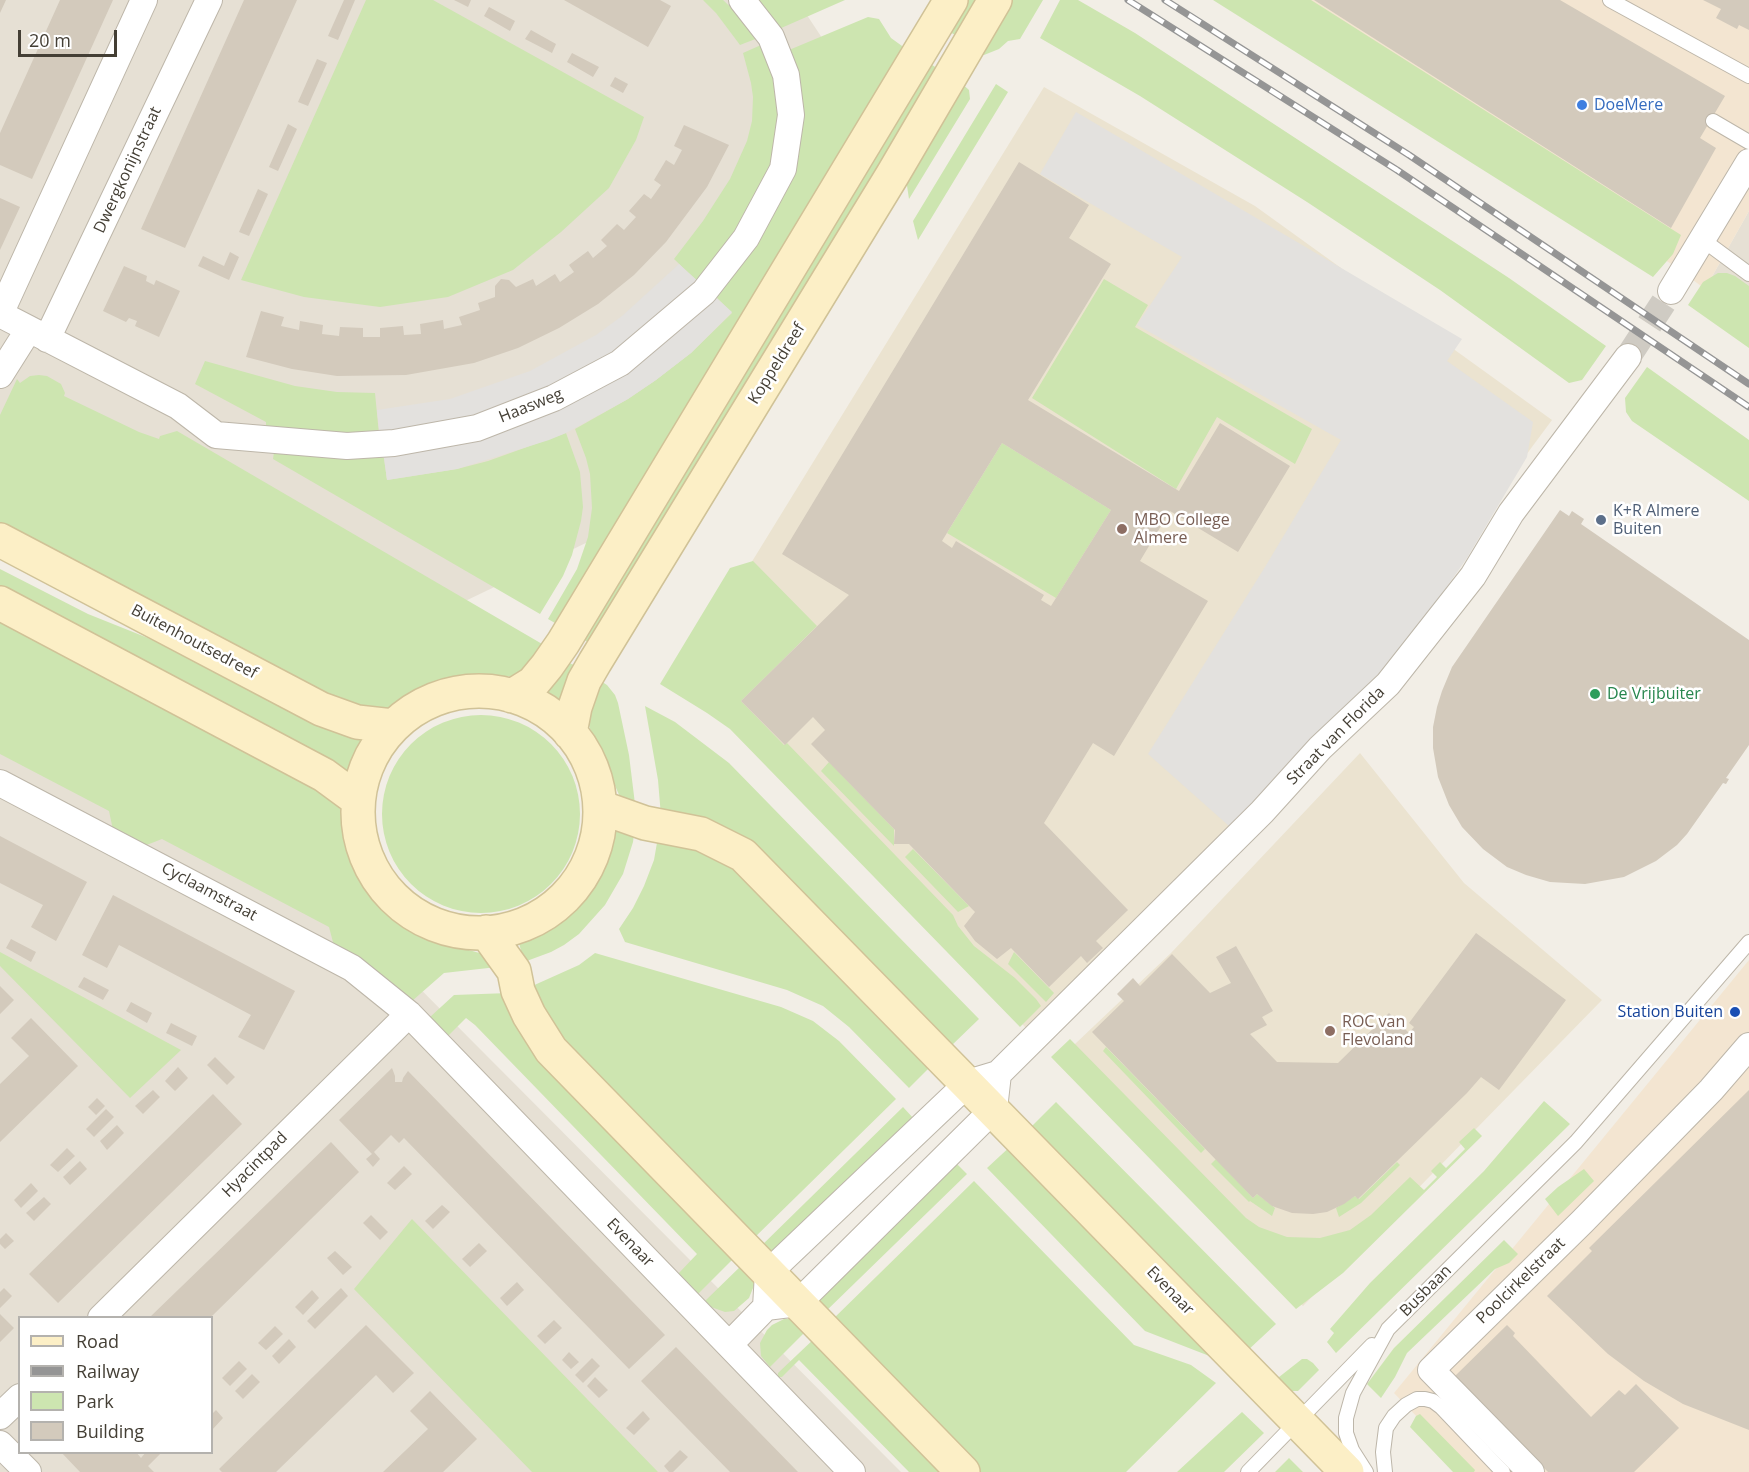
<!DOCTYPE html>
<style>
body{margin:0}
#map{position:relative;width:1749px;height:1472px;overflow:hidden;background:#f2eee6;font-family:"Open Sans",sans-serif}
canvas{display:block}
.legend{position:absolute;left:18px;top:1316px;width:195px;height:138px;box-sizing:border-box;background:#fff;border:2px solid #b4b2ae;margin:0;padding:8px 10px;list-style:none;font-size:18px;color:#443f35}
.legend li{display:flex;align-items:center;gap:12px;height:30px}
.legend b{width:30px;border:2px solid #b4b2ae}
.scale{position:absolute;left:18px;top:30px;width:99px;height:27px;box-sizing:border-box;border:3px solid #443f35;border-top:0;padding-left:8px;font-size:18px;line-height:21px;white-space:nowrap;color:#443f35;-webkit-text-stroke:4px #fff;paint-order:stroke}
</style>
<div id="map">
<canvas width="1749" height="1472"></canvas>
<ul class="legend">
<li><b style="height:8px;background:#fcefc6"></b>Road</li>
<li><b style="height:8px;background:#959595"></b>Railway</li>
<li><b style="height:16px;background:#cde5b0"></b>Park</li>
<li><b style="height:16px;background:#d3cabc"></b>Building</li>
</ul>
<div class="scale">20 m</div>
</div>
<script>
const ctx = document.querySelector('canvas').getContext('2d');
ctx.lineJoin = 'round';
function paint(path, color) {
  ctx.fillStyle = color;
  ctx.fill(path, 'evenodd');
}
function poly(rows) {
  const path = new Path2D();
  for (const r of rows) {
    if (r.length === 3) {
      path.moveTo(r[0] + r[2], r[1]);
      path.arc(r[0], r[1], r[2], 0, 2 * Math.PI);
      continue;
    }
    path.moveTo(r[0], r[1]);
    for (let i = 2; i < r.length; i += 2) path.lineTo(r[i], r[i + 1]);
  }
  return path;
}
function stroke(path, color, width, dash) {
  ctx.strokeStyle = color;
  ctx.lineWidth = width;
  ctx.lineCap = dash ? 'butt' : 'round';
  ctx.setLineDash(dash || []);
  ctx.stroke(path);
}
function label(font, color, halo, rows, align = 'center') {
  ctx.font = font + ' "Open Sans",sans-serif';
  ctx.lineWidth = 5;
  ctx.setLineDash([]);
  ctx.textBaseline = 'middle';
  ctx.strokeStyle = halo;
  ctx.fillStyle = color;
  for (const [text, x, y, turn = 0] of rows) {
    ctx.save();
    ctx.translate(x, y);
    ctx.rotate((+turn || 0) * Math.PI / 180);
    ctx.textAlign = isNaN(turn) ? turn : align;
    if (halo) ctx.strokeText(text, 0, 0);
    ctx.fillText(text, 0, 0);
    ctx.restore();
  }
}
paint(poly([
 [0,0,797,0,830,50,850,194,671,502,351,656,0,488],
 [1749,211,1749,324,1705,289],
 [0,699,278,846,901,1472,0,1472],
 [20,1318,212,1318,212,1452,20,1452]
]), '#e6e0d4');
paint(poly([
 [1245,0,1749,0,1749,211,1705,289,1673,265],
 [1749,960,1749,1472,1470,1472,1394,1393]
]), '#f3e5d1');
paint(poly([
 [1044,87,1255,206,1552,420,1391,637,1216,843,1026,1028,684,672],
 [1360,753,1464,883,1602,1000,1303,1306,1056,1062,1171,953]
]), '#ebe3d0');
paint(poly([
 [366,0,433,0,644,117,636,140,609,188,561,232,513,270,448,297,380,307,304,297,241,280],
 [703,0,723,0,743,19,758,38,740,45,716,13],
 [756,0,845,0,779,29],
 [965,0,984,0,961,39,947,30],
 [1007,0,1043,0,1020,39,1008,41,999,49,984,55,977,52],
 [1060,0,1078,0,1135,33,1509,278,1606,346,1582,380,1569,383,1440,290,1307,202,1140,96,1040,38],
 [1213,0,1311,0,1681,235,1673,254,1653,277],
 [868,17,879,19,891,38,909,51,562,627,548,619,577,569,588,537,592,508,590,474,586,458,575,429,628,399,656,380,691,353,732,313,716,297,794,170,798,156,802,118,789,50],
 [761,45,774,77,779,113,771,165,729,243,698,280,696,280,674,259,703,221,730,179,747,141,752,121,753,97,751,83,743,53],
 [927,62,942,71,592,644,580,638],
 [960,82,969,90,970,99,909,199,906,179],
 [996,84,1008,92,918,240,913,221],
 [1718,273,1727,273,1735,276,1749,286,1749,348,1688,305,1703,282],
 [1104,279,1148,305,1135,327,1312,429,1295,464,1217,417,1176,489,1032,398],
 [205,361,295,386,337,392,375,393,379,434,345,435,266,429,266,422,195,384],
 [1647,367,1749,440,1749,501,1632,421,1626,412,1625,398],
 [39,375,47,376,61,384,65,393,64,396,139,432,159,439,160,436,177,431,549,648,523,673,511,676,453,683,435,688,387,710,366,715,0,528,0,415,17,379,20,383,30,376],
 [566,433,580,472,583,507,581,521,572,555,563,576,540,614,273,459,274,452,343,458,382,457,384,458,387,480,457,469,488,461],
 [1002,443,1111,510,1056,598,947,533],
 [753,561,817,626,741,701,784,745,787,743,953,915,958,926,974,946,1015,978,1036,999,1041,1006,1020,1027,730,729,707,713,660,684,730,568],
 [0,569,88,614,218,666,364,740,365,745,351,776,0,594],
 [0,615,319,784,335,800,341,811,361,875,382,905,398,920,417,932,440,942,483,954,497,967,444,973,412,1001,390,981,334,946,329,927,162,839,144,846,113,830,109,811,0,754],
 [569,663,574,665,575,674,557,704,543,695],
 [596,678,607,685,615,695,618,703,629,755,635,804,620,797,590,729,587,713],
 [645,706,675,722,729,763,979,1019,951,1046,769,865,661,816,658,780],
 [481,814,99],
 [829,762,894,829,894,846,821,771],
 [614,831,634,834,633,842,623,874,605,905,579,934,564,945,551,952,524,962,519,943,548,930,576,909,598,878,605,864],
 [658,837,725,852,934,1063,909,1088,849,1027,823,1006,787,990,625,942,619,929,633,908,644,886,654,860],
 [913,849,969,906,958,912,905,857],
 [0,952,181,1050,130,1098,0,966],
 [1014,952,1054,993,1046,1002,1008,964],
 [595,953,781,1007,813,1021,839,1041,896,1099,751,1241,572,1057,530,987,579,965],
 [509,993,738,1254,698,1294,678,1274,697,1254,475,1025,466,1018,447,1037,429,1018,454,995],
 [1070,1039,1246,1218,1259,1227,1287,1237,1320,1238,1350,1230,1371,1215,1410,1177,1424,1190,1437,1177,1431,1171,1440,1162,1446,1168,1465,1149,1459,1142,1474,1128,1482,1136,1343,1273,1296,1309,1051,1057],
 [1106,1047,1205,1149,1201,1153,1103,1051],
 [1544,1101,1570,1124,1566,1128,1336,1353,1327,1342,1334,1333,1330,1329,1370,1283,1484,1171],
 [1056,1102,1276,1324,1246,1352,1030,1128],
 [903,1107,914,1119,772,1255,758,1249],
 [1014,1143,1212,1357,1145,1331,987,1168],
 [1216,1159,1253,1198,1257,1194,1275,1208,1272,1216,1250,1201,1249,1202,1211,1164],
 [1397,1162,1400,1165,1361,1203,1339,1217,1336,1208,1355,1196,1359,1199],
 [956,1163,967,1174,822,1315,817,1301],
 [1584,1169,1594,1181,1558,1216,1545,1199,1558,1187],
 [974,1181,1134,1345,1191,1365,1216,1383,1126,1472,975,1472,830,1322],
 [412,1219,658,1472,532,1472,354,1289],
 [1504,1240,1518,1254,1509,1263,1495,1269,1407,1353,1395,1377,1381,1398,1367,1384,1394,1348],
 [745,1262,753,1275,755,1283,749,1298,734,1311,725,1312,711,1307,705,1301],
 [784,1319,791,1319,809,1328,770,1367,761,1356,760,1343,767,1330,772,1325],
 [817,1336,950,1472,909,1472,799,1360,782,1377,778,1377,778,1373],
 [1302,1359,1307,1359,1313,1363,1319,1370,1298,1391,1289,1391,1274,1381],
 [1242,1412,1264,1433,1224,1472,1177,1472],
 [1420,1414,1475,1470,1474,1472,1453,1472,1410,1427,1416,1416],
 [1289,1458,1303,1472,1275,1472]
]), '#cde5b0');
paint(poly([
 [1076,112,1462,339,1447,361,1533,422,1527,457,1467,558,1383,678,1229,826,1148,754,1265,567,1341,440,1137,325,1182,257,1040,174],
 [679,264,732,312,691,353,656,380,628,399,566,433,549,440,457,469,387,480,384,458,382,457,377,410,450,399,530,371,596,335,622,316]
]), '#e3e1de');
paint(poly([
 [0,0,6,0,0,13],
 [60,0,113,0,32,179,0,165,0,133],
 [244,0,297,0,185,248,141,229],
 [344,0,355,0,338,40,328,36],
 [454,0,471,0,468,7],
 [564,0,660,0,671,6,648,47],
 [1314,0,1560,0,1725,96,1700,138,1716,148,1671,228],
 [1703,0,1749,0,1749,30,1739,25,1737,29,1716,18,1721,9],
 [489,7,515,21,510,31,484,16],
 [531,30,556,44,552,53,525,39],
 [572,53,599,67,593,77,567,62],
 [317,59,327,63,308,106,298,102],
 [615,77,628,84,623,93,610,86],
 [288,124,297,129,278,171,269,167],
 [684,125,729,145,707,187,666,242,634,275,598,304,559,328,518,348,474,363,406,375,337,376,292,369,246,357,261,311,284,317,281,326,299,330,300,321,323,325,322,334,339,336,340,327,363,328,363,337,380,337,380,328,403,326,404,335,421,334,420,324,443,320,444,329,462,325,459,317,480,310,478,303,495,297,495,286,501,279,509,280,516,287,533,279,536,286,555,274,560,282,574,272,569,265,588,251,593,258,607,246,601,240,617,224,624,230,636,217,629,211,644,194,651,199,661,185,654,180,666,160,674,165,682,150,674,146],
 [1019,162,1089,205,1069,238,1111,264,1028,400,1179,491,1220,423,1290,466,1238,552,1170,511,1140,561,1208,601,1114,756,1093,743,1044,823,1128,910,1096,941,1103,948,1087,963,1081,956,1049,987,1011,948,997,959,975,941,964,926,975,912,909,844,894,844,895,830,811,744,825,730,813,717,785,745,741,701,849,595,782,554],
 [1002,443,1111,510,1051,606,1041,600,1044,595,956,541,952,548,942,541],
 [258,189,268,194,249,236,239,232],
 [0,198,20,207,0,250],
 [230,252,239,257,229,280,198,266,203,256,224,266],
 [124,266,147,276,146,281,154,285,156,280,180,291,159,337,135,326,137,321,129,318,126,322,103,311],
 [1560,510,1569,516,1572,511,1584,519,1581,524,1749,640,1749,745,1726,778,1729,779,1726,784,1723,783,1687,834,1677,845,1656,861,1624,877,1585,884,1550,882,1526,875,1507,867,1483,849,1462,827,1449,805,1438,777,1433,748,1433,727,1437,707,1442,691,1452,667],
 [0,836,87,882,56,941,31,927,43,905,0,883],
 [113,895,295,991,264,1050,238,1037,251,1015,119,945,107,968,82,955],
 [1476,933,1566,1000,1499,1090,1481,1077,1467,1093,1358,1199,1355,1196,1344,1204,1327,1212,1313,1214,1292,1213,1272,1206,1257,1194,1253,1198,1092,1032,1124,1001,1117,994,1133,978,1140,986,1172,954,1210,993,1231,983,1216,957,1236,946,1273,1011,1262,1017,1267,1025,1250,1034,1277,1062,1338,1063,1389,1013,1409,1033,1414,1027,1409,1023],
 [11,939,36,952,31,962,6,948],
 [84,977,109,990,103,1000,78,987],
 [0,986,14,1000,0,1014],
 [131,1002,152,1013,147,1023,126,1011],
 [31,1018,78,1066,0,1142,0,1084,29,1056,11,1038],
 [171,1023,197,1036,192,1046,166,1033],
 [215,1057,235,1077,227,1085,207,1065],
 [178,1067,188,1078,175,1091,165,1081],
 [392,1068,395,1076,395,1082,402,1082,403,1078,408,1071,665,1335,629,1369,404,1138,399,1143,391,1135,374,1152,380,1159,373,1167,366,1159,372,1154,339,1120],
 [153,1090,160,1097,143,1114,135,1106],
 [1749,1090,1749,1430,1683,1404,1644,1381,1608,1354,1547,1296,1592,1251,1589,1248],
 [213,1094,242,1124,58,1303,29,1274],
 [97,1098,105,1106,96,1115,88,1107],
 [106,1109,114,1117,94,1137,86,1129],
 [117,1125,124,1133,107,1150,100,1141],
 [331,1142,359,1172,213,1315,211,1317,150,1317],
 [67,1148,75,1156,58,1172,50,1165],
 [80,1161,87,1169,70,1185,63,1177],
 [404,1166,412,1174,395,1190,387,1183],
 [31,1183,38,1191,21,1208,14,1200],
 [44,1197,51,1204,34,1221,26,1213],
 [442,1205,450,1212,433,1229,425,1221],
 [371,1215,388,1232,380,1240,363,1223],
 [6,1233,14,1241,5,1249,0,1244,0,1239],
 [479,1243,487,1251,470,1267,462,1259],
 [335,1251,352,1267,343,1275,327,1258],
 [517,1282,524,1290,507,1306,500,1298],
 [4,1288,12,1296,0,1308,0,1292],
 [341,1288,348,1296,315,1329,307,1321],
 [312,1290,319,1298,303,1315,295,1307],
 [0,1314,14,1328,0,1342],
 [554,1320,562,1328,545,1344,537,1336],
 [366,1325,414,1373,393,1393,376,1375,276,1472,222,1472,219,1469],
 [1507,1325,1515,1333,1513,1336,1591,1417,1619,1390,1625,1395,1636,1384,1679,1428,1634,1472,1548,1472,1455,1376],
 [275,1326,283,1334,266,1350,258,1343],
 [289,1339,296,1347,279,1364,272,1356],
 [676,1347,798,1472,730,1472,641,1381],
 [569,1352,579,1362,571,1369,562,1360],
 [592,1358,600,1366,583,1383,575,1375],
 [239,1361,247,1369,230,1386,222,1378],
 [252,1374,260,1382,243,1399,235,1391],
 [595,1377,608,1390,599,1398,587,1386],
 [430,1391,477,1439,443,1472,383,1472,428,1429,410,1411],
 [216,1410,223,1418,212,1430,212,1414],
 [643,1411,650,1419,634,1435,626,1428],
 [680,1450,688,1457,673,1472,669,1472,664,1466],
 [61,1452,136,1452,141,1458,146,1452,162,1452,148,1466,154,1472,80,1472]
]), '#d3cabc');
stroke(poly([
 [1628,357,1671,291]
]), '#cfcbc3', 26, [26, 13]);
const lane = poly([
 [1610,0,1749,76],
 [1713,121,1749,142],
 [1703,240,1749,274],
 [1248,1472,1372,1345],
 [1366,1472,1352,1450,1346,1433,1346,1418,1353,1393,1388,1329,1576,1142,1749,942],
 [1385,1472,1383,1452,1386,1428,1394,1416,1406,1405,1417,1399,1425,1399,1433,1401,1441,1407,1503,1472]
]);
const street = poly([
 [1671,291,1749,162],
 [0,314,178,406,216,435,347,446,394,443,477,428,554,398,620,363,704,292,746,238,783,169,791,115,786,75,771,37,742,0],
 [0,314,144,0],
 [47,339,209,0],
 [0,375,29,329],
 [0,783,352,968,409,1014,852,1472],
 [998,1074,1262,812,1320,748,1388,684,1473,576,1511,513,1628,357],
 [998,1074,994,1109,798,1303,766,1307,768,1273,968,1083,998,1074],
 [101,1318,409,1014],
 [730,1344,766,1307],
 [0,1416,20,1397],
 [0,1444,28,1472],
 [1531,1472,1431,1370,1582,1222,1711,1090,1749,1046]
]);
const secondary = poly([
 [0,540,321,709,357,722,393,726],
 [0,603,324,775,358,800],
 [479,812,121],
 [512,696,533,683,547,666,563,643,951,0],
 [570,733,575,707,584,681,595,662,893,174,995,0],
 [600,807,645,823,701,834,743,855,1347,1472],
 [486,932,514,971,518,991,529,1015,551,1050,963,1472]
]);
stroke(lane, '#bdb6a9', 16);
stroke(street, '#bdb6a9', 28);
stroke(secondary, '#d0c297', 36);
stroke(lane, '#fff', 14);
stroke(street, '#fff', 26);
stroke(secondary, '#fcefc6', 33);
const rail = poly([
 [1128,0,1397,170,1749,407],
 [1165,0,1409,155,1749,384]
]);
stroke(rail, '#959595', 7);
stroke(rail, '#fff', 4.5, [14]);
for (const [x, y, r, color] of [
 [1582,105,6,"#3f7fe0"],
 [1601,520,6,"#5c6f8a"],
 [1122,529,6,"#8d6e63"],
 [1595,694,6,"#2e9e5b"],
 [1735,1012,6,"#1a4fb4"],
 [1330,1031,6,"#8d6e63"]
]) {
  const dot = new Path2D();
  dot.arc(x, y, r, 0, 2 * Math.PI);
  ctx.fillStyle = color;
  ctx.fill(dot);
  stroke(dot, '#fff', 2);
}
label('16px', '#366cbe', '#fff', [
 ["DoeMere",1594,105]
], 'left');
label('16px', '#443f35', '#fff', [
 ["Dwergkonijnstraat",128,170,-65],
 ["Koppeldreef",777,364,-58],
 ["Haasweg",531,406,-22],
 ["Buitenhoutsedreef",194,642,28],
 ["Straat van Florida",1336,736,-45],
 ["Cyclaamstraat",209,892,28],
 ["Hyacintpad",255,1165,-45],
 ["Evenaar",630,1243,46],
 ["Poolcirkelstraat",1521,1281,-44],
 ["Evenaar",1170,1291,46],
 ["Busbaan",1426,1291,-45]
]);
label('16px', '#4e5e75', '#fff', [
 ["K+R Almere",1613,511],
 ["Buiten",1613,529]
], 'left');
label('16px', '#785e54', '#fff', [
 ["MBO College",1134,520],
 ["Almere",1134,538],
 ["ROC van",1342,1022],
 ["Flevoland",1342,1040]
], 'left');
label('16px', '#27864d', '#fff', [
 ["De Vrijbuiter",1607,694]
], 'left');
label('16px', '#164399', '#fff', [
 ["Station Buiten",1723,1012]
], 'right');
</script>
